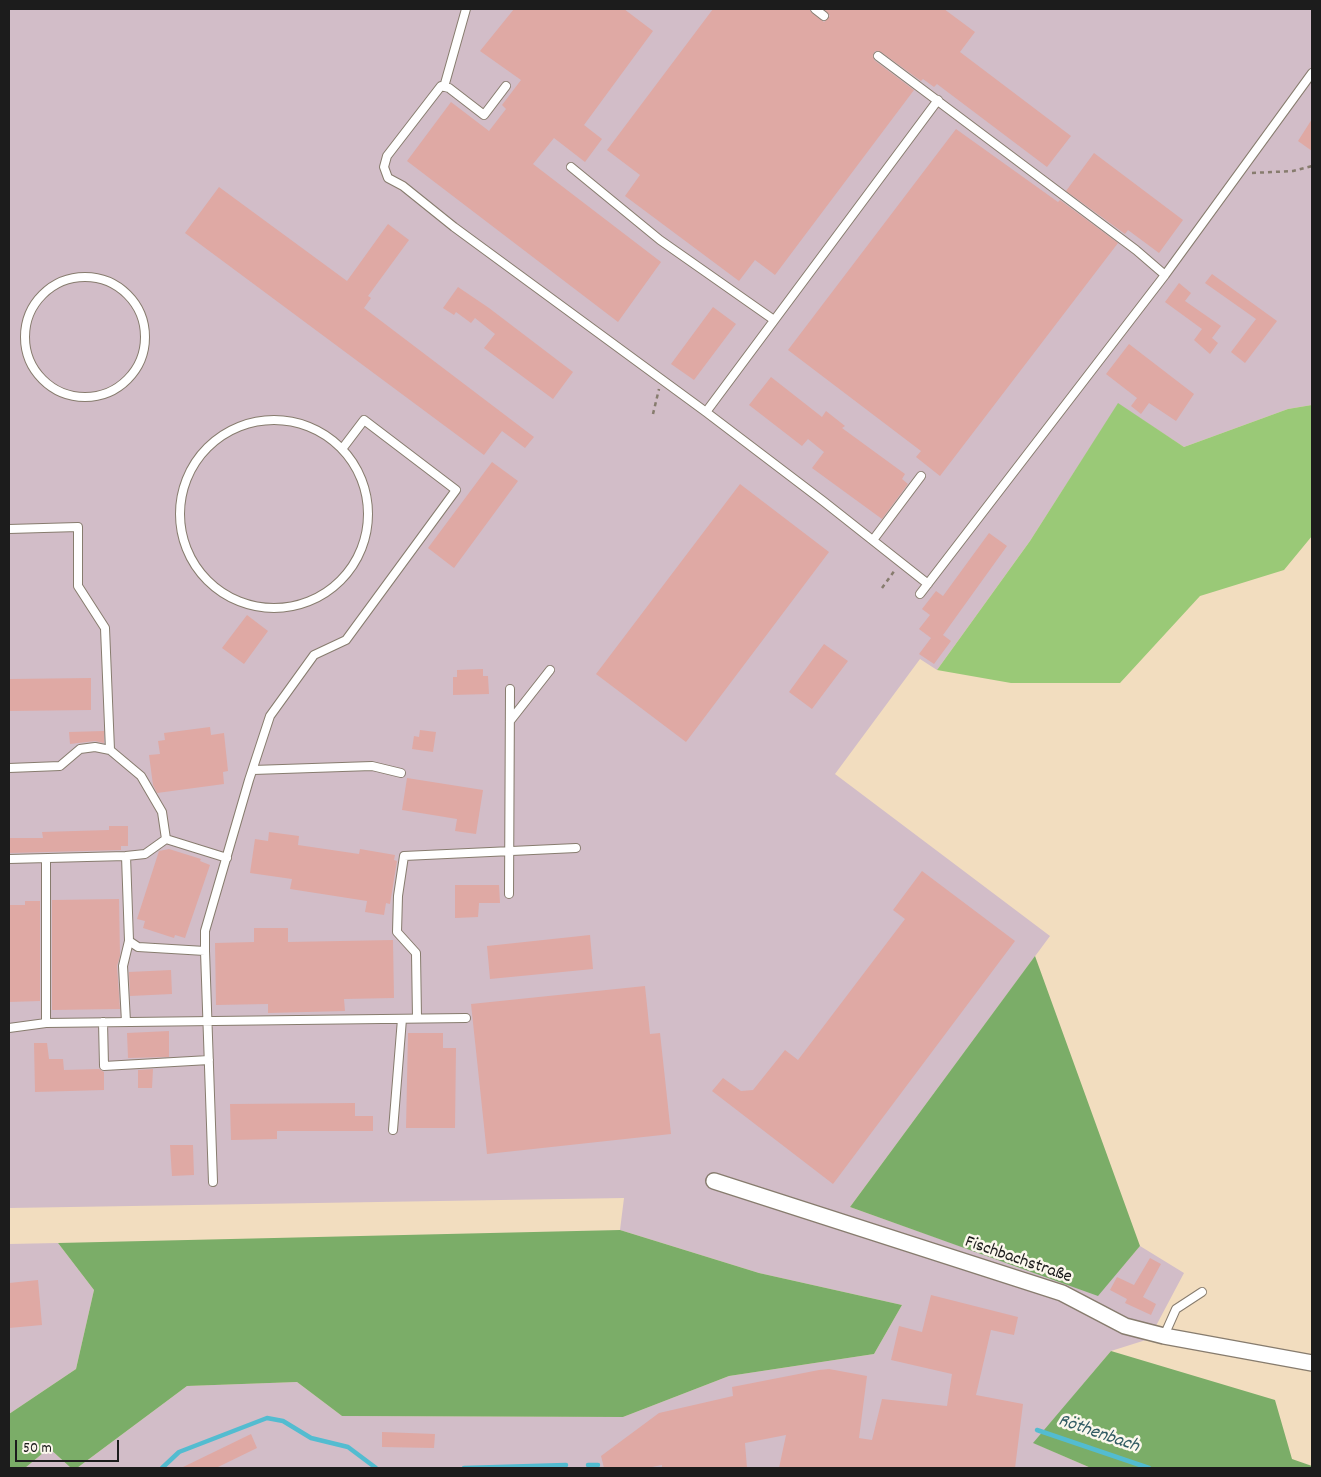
<!DOCTYPE html>
<meta charset="utf-8">
<style>
body{margin:0}
#map{position:relative;width:1321px;height:1477px;overflow:hidden;background:#f2ddbf;font-family:Dekko,sans-serif}
canvas{display:block}
.frame{position:absolute;inset:0;border:10px solid #1c1c1c;pointer-events:none}
.scale{position:absolute;left:15px;top:1440px;width:104px;height:22px;box-sizing:border-box;border:2px solid #1c1c1c;border-top:0;padding-left:6px;font-size:15px;line-height:18px;white-space:nowrap;color:#1c1c1c;-webkit-text-stroke:4px #fbf7ec;paint-order:stroke}
</style>
<div id="map">
<canvas width="1321" height="1477"></canvas>
<div class="frame"></div>
<div class="scale">50 m</div>
</div>
<script>
const ctx = document.querySelector('canvas').getContext('2d');
ctx.lineJoin = 'round';
function paint(path, color) {
  ctx.fillStyle = color;
  ctx.fill(path, 'evenodd');
}
function poly(rows) {
  const path = new Path2D();
  for (const r of rows) {
    if (r.length === 3) {
      path.moveTo(r[0] + r[2], r[1]);
      path.arc(r[0], r[1], r[2], 0, 2 * Math.PI);
      continue;
    }
    path.moveTo(r[0], r[1]);
    for (let i = 2; i < r.length; i += 2) path.lineTo(r[i], r[i + 1]);
  }
  return path;
}
function stroke(path, color, width, dash) {
  ctx.strokeStyle = color;
  ctx.lineWidth = width;
  ctx.lineCap = dash ? 'butt' : 'round';
  ctx.setLineDash(dash || []);
  ctx.stroke(path);
}
function label(font, color, halo, rows, align = 'center') {
  ctx.font = font + ' Dekko,sans-serif';
  ctx.lineWidth = 5;
  ctx.setLineDash([]);
  ctx.textBaseline = 'middle';
  ctx.strokeStyle = halo;
  ctx.fillStyle = color;
  for (const [text, x, y, turn = 0] of rows) {
    ctx.save();
    ctx.translate(x, y);
    ctx.rotate((+turn || 0) * Math.PI / 180);
    ctx.textAlign = isNaN(turn) ? turn : align;
    if (halo) ctx.strokeText(text, 0, 0);
    ctx.fillText(text, 0, 0);
    ctx.restore();
  }
}
paint(poly([
 [9,9,1312,9,1312,405,1288,409,1184,447,1118,404,1030,541,937,670,920,659,835,774,1050,936,850,1207,1098,1295,1140,1246,1184,1273,1149,1339,1111,1351,1034,1443,1091,1468,77,1468,187,1386,297,1382,342,1416,623,1417,729,1376,874,1354,902,1305,759,1273,620,1230,624,1198,9,1208],
 [58,1243,94,1290,76,1369,9,1414,9,1244],
 [49,1448,71,1468,25,1468]
]), '#d2bdc8');
paint(poly([
 [1118,403,1184,447,1288,409,1312,405,1312,536,1284,570,1200,596,1120,683,1011,683,937,670,1030,541]
]), '#9ac977');
paint(poly([
 [1035,956,1140,1246,1098,1296,850,1207],
 [620,1230,759,1273,902,1305,874,1354,729,1376,623,1417,342,1416,297,1382,187,1386,77,1468,71,1468,49,1448,25,1468,9,1468,9,1414,76,1369,94,1290,58,1243],
 [1111,1351,1275,1400,1292,1459,1312,1466,1312,1468,1091,1468,1033,1443]
]), '#7bad68');
stroke(poly([
 [1037,1430,1149,1468],
 [588,1465,598,1465],
 [162,1468,179,1452,267,1418,283,1421,311,1438,348,1447,376,1468],
 [464,1468,566,1465]
]), '#53bcd0', 4.5);
paint(poly([
 [514,9,624,9,653,31,584,125,602,139,585,162,554,138,533,164,661,262,618,322,407,161,451,102,489,131,506,109,502,105,521,80,480,51],
 [713,9,809,9,812,13,824,22,830,16,824,9,944,9,975,32,960,52,1071,136,1047,167,937,84,934,87,923,79,921,81,881,52,875,51,873,55,874,60,914,90,775,275,755,260,739,281,625,196,640,175,607,150],
 [1312,119,1312,151,1298,141],
 [956,129,1058,202,1060,200,1118,243,940,476,916,457,921,451,788,350],
 [1094,153,1183,220,1159,253,1128,230,1125,234,1066,191],
 [219,187,347,281,388,224,409,240,368,296,371,298,364,308,534,437,525,448,502,431,484,455,185,233],
 [1212,274,1277,321,1245,363,1231,352,1256,319,1205,283],
 [1179,283,1191,293,1185,301,1221,326,1212,338,1218,343,1210,354,1194,340,1202,329,1165,302],
 [458,287,489,308,573,372,553,399,484,348,495,334,475,318,471,323,456,312,454,315,443,308],
 [713,307,736,324,694,380,671,364],
 [1129,344,1194,394,1176,421,1149,403,1141,414,1131,406,1137,398,1106,374],
 [771,377,822,417,826,411,845,426,842,428,905,474,902,479,908,484,882,519,812,468,824,452,808,439,802,446,749,405],
 [492,462,518,481,454,568,428,548],
 [740,484,829,552,686,742,596,674],
 [989,533,1007,546,943,635,951,641,934,664,919,654,931,638,919,629,930,615,922,609,936,591,943,596],
 [247,615,268,631,244,664,222,648],
 [824,644,848,661,812,709,789,692],
 [483,669,483,676,488,676,489,694,453,695,453,677,457,677,457,670],
 [91,678,91,710,9,711,9,679],
 [210,727,211,735,224,733,228,771,223,772,224,784,157,793,153,785,149,755,160,754,158,741,165,740,164,733],
 [420,730,436,732,433,752,412,749,414,736,419,737],
 [104,731,104,743,95,741,70,744,69,732],
 [407,778,483,790,476,834,455,831,457,819,402,810],
 [109,826,128,826,128,846,121,846,121,850,9,853,9,838,43,838,42,832,109,830],
 [269,832,299,836,298,845,359,854,360,849,395,855,394,860,397,861,390,904,386,903,384,915,365,912,367,901,290,889,292,879,250,873,255,839,268,841],
 [169,849,201,859,200,861,210,865,185,938,175,935,174,938,143,928,145,921,137,919,159,851],
 [922,871,1015,941,833,1184,712,1091,723,1078,741,1091,753,1090,785,1050,798,1060,905,919,893,910],
 [455,885,499,885,500,903,479,903,478,917,455,918],
 [119,899,120,956,117,966,120,1009,52,1010,52,900],
 [25,901,40,901,40,1001,9,1002,9,905,25,905],
 [254,928,288,928,288,942,393,940,394,998,344,999,345,1011,268,1013,268,1004,216,1005,215,943,254,942],
 [590,935,593,969,490,979,487,946],
 [171,970,172,994,130,996,129,972],
 [645,986,650,1034,660,1033,671,1134,487,1154,471,1004],
 [169,1031,169,1057,128,1058,127,1033],
 [408,1033,443,1033,443,1048,456,1048,455,1128,406,1128],
 [34,1043,47,1043,49,1059,63,1059,64,1070,99,1069,104,1072,104,1090,35,1092],
 [153,1069,152,1088,138,1088,138,1070],
 [355,1103,355,1116,373,1116,373,1131,277,1131,277,1139,231,1140,230,1104],
 [170,1145,193,1145,194,1175,172,1176],
 [1150,1258,1161,1264,1143,1297,1156,1304,1151,1315,1125,1303,1127,1299,1110,1290,1117,1277,1134,1285],
 [38,1280,42,1325,9,1328,9,1283],
 [931,1295,1018,1317,1014,1335,991,1330,976,1395,1023,1404,1015,1468,779,1468,786,1435,745,1443,747,1468,662,1468,662,1465,647,1468,604,1468,601,1456,659,1413,733,1396,732,1387,819,1370,829,1369,867,1376,859,1438,872,1440,882,1399,947,1406,952,1374,891,1360,899,1326,922,1332],
 [382,1432,435,1434,434,1448,382,1447],
 [251,1434,257,1448,216,1468,181,1468]
]), '#dfa9a4');
const service = poly([
 [815,9,824,16],
 [878,56,1136,250,1165,275],
 [506,86,484,115,449,88,441,86,387,156,384,167,388,178,403,186,454,227,706,412,823,501,928,584],
 [444,87,466,9],
 [571,167,660,240,774,320],
 [85,337,60],
 [706,412,938,100],
 [274,514,94],
 [9,529,78,527,78,586,105,628,110,750],
 [873,540,921,476],
 [920,594,1165,275,1312,73],
 [510,721,550,670],
 [9,768,60,766,80,749,95,747,110,750,141,776,162,812,166,839],
 [253,770,372,766,401,773],
 [9,859,126,856],
 [46,859,46,1023,466,1018],
 [509,894,510,689],
 [205,951,205,931,249,780,270,716,314,655,346,640,456,490,364,420,342,449],
 [417,1018,416,953,397,932,398,896,404,856,576,848],
 [103,1022,104,1066,209,1060],
 [126,1022,123,966,129,941],
 [9,1028,46,1023],
 [393,1130,402,1019],
 [213,1182,205,951,138,947,129,941,126,856,145,854,166,839,227,858],
 [1164,1336,1176,1309,1202,1292]
]);
const minor = poly([
 [714,1181,1062,1293,1125,1326,1164,1336,1312,1363]
]);
stroke(service, '#877c6e', 10);
stroke(minor, '#877c6e', 18);
stroke(poly([
 [1252,173,1293,171,1312,166],
 [653,414,659,389],
 [882,588,895,570]
]), '#877c6e', 2.5, [4, 4]);
stroke(service, '#fff', 8);
stroke(minor, '#fff', 15);
label('18px', '#1c1c1c', '#fbf7ec', [
 ["Fischbachstraße",1018,1261,19]
]);
label('italic 19px', '#325c64', '#fbf7ec', [
 ["Röthenbach",1098,1435,19]
]);
</script>
